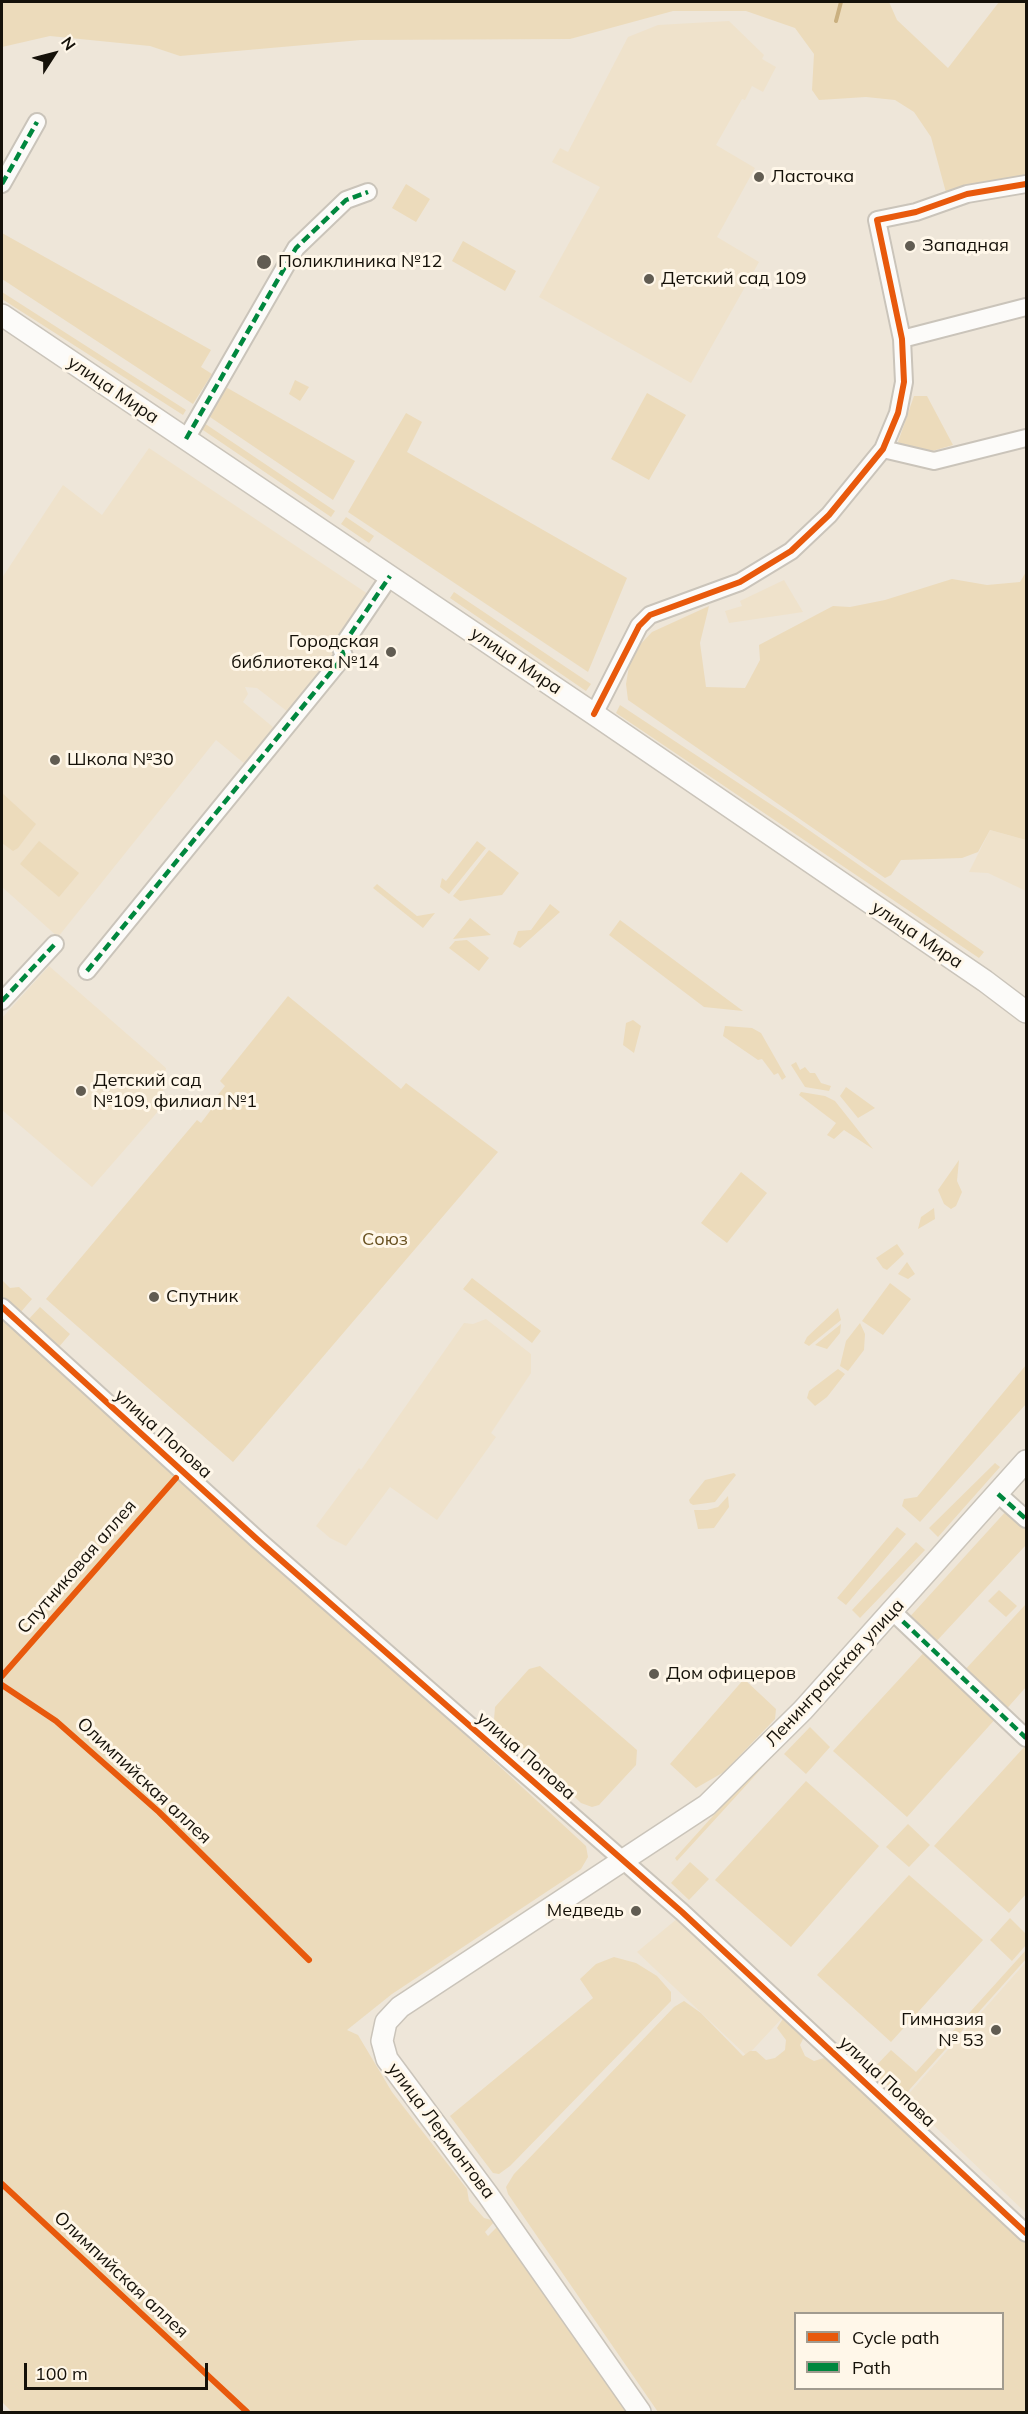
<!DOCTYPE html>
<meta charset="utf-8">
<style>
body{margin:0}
#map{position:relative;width:1028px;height:2414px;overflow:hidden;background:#eee6d9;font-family:Mulish,sans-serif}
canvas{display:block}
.frame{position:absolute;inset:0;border:3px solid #151109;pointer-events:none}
.legend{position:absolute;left:794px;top:2312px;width:210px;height:78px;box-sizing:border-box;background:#fff7e9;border:2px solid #a19b8f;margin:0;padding:8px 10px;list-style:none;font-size:18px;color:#151109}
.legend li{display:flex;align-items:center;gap:12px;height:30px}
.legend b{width:30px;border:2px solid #a19b8f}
.north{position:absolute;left:24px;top:24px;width:60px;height:60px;-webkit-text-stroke:4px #fff7e9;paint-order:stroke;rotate:54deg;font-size:16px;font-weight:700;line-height:24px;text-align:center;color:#151109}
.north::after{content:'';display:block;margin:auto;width:21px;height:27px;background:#151109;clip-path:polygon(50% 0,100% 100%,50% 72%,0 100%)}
.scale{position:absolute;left:24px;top:2363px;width:184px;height:27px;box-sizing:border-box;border:3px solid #151109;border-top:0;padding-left:8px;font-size:18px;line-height:21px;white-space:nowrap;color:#151109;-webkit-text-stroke:4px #fff7e9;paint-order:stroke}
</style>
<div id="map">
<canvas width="1028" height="2414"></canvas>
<div class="frame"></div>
<ul class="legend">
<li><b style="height:8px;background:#e8590c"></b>Cycle path</li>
<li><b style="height:8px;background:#00873e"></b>Path</li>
</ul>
<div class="north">N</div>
<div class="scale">100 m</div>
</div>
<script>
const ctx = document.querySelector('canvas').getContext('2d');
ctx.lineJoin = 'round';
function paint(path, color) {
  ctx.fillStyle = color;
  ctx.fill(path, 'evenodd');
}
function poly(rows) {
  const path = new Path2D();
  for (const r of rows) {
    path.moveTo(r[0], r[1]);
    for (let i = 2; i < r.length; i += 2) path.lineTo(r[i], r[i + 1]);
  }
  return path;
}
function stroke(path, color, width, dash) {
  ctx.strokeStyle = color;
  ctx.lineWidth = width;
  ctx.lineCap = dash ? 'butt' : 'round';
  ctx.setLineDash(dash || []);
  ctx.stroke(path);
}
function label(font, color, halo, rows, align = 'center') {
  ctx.font = font + ' Mulish,sans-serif';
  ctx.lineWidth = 6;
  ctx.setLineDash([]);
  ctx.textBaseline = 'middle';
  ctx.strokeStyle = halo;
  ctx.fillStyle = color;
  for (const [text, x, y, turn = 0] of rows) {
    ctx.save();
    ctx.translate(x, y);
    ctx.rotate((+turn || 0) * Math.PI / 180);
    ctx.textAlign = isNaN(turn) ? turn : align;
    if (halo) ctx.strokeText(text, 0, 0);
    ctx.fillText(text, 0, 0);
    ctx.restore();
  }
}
paint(poly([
 [729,21,764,55,762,59,776,67,763,92,752,86,745,100,742,99,716,145,755,168,717,237,759,262,691,383,539,297,600,187,552,162,560,148,568,152,628,37,658,25],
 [149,448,371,596,337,656,288,712,257,688,245,687,248,694,243,702,274,728,245,764,216,740,58,937,2,887,2,578,63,485,102,515],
 [784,580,803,612,729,623,725,611,742,606,740,601],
 [990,830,1026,840,1026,891,988,873,969,872],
 [49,966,166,1068,161,1108,92,1187,2,1110,2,1018],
 [486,1319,531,1354,531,1373,491,1433,496,1437,437,1520,390,1487,346,1546,330,1538,316,1526,359,1468,361,1470,464,1323,473,1324],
 [678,1918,784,2016,747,2056,637,1952],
 [1026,1962,1026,2213,905,2098]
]), '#efe2cb');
paint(poly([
 [2,2,889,2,897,20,948,68,999,2,1026,2,1026,181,948,200,931,137,914,112,895,100,866,97,819,100,812,90,814,54,795,28,746,11,673,11,570,39,361,40,180,56,150,46,50,36,2,47],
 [406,184,430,199,416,222,392,208],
 [2,233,211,350,201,367,212,374,193,404,2,279],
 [463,241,516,271,505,291,452,261],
 [2,292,186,410,183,415,2,299],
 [295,380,309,387,300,401,289,394],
 [224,386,355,461,333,500,207,415],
 [647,393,686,415,649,480,611,459],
 [914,396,927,396,953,445,929,452,914,453,898,442],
 [406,413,422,422,407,452,627,578,588,672,348,512],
 [204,423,335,511,331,517,200,428],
 [346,517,374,536,369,543,341,524],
 [1026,572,1026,840,990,830,978,852,962,858,901,860,891,875,885,878,628,700,626,684,631,654,652,632,709,606,700,643,706,687,745,688,760,660,759,645,833,606,850,607,885,600,952,579,987,585,1020,582],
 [454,592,591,684,586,691,450,598],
 [620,705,793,819,984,952,979,958,616,713],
 [2,793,36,824,18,848,13,851,2,843],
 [39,841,79,873,59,897,20,864],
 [477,841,486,848,449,894,440,887,442,878,446,881],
 [489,850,519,873,502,895,460,901,453,896],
 [377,884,417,916,435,913,423,928,373,888],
 [550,904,560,912,520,948,513,944,518,931,531,930],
 [470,918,491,935,453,939],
 [620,920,743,1011,704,1007,609,935],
 [467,940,489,958,479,971,449,948,455,941],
 [288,996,401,1089,406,1083,498,1152,233,1462,46,1299,197,1120,201,1123,219,1099,217,1096,225,1086,220,1081],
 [633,1020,641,1026,634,1053,623,1045,626,1023],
 [725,1026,752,1028,761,1033,786,1077,782,1080,778,1073,774,1075,762,1059,758,1060,723,1036],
 [796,1062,800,1070,805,1067,810,1073,815,1073,821,1083,831,1086,829,1091,805,1087,791,1065],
 [846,1087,875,1108,858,1118,840,1096],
 [801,1092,825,1096,835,1101,873,1149,844,1130,834,1139,827,1135,836,1123,799,1095],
 [959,1160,957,1181,962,1192,956,1206,951,1209,944,1204,938,1190],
 [741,1172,767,1193,727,1243,701,1223],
 [934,1208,935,1219,918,1229,921,1217],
 [897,1244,904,1254,887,1270,883,1268,876,1258],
 [907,1262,915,1274,908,1279,898,1274],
 [472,1278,541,1331,532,1343,463,1289],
 [2,1280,10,1288,19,1287,32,1299,20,1313,2,1296],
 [890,1283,911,1299,883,1335,862,1321],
 [40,1307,70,1334,58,1348,27,1321],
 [838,1308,841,1320,809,1346,804,1343,807,1337],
 [2,1317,332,1612,586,1846,588,1857,581,1869,392,1994,347,2030,358,2035,392,2092,467,2189,469,2201,484,2218,495,2221,485,2232,488,2236,498,2226,631,2412,12,2412,2,2402],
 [860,1323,865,1334,864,1350,848,1371,840,1366,846,1341],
 [841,1324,840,1333,827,1349,815,1345],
 [1026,1365,1026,1404,920,1522,902,1506,904,1499,917,1497],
 [838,1369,845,1374,827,1397,815,1406,807,1398,809,1391],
 [995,1463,1000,1467,938,1537,929,1528],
 [734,1473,736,1475,715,1502,693,1505,690,1503,689,1500,705,1480],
 [728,1496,729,1507,714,1528,698,1529,694,1510,707,1510,718,1507],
 [999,1499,1004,1503,677,1861,675,1858],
 [1008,1509,1026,1524,1026,1545,932,1646,906,1621],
 [897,1527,906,1534,846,1605,837,1598],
 [916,1542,925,1550,860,1618,852,1610],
 [999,1590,1017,1606,1006,1617,988,1601],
 [1026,1604,1026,1687,1003,1713,962,1673],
 [928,1648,998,1716,907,1817,833,1751],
 [540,1666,637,1750,636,1765,599,1805,592,1807,581,1803,494,1720,495,1707,529,1669],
 [744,1679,776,1709,775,1719,724,1772,696,1788,670,1764],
 [810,1727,830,1747,806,1774,784,1754],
 [1026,1745,1026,1894,1009,1913,934,1846],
 [806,1781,879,1846,791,1947,715,1880],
 [908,1824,930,1845,909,1867,886,1847],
 [690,1862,709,1879,689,1900,671,1883],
 [909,1875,983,1940,891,2042,817,1975],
 [1010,1918,1026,1934,1026,1945,1012,1961,990,1940],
 [1026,1950,1026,1959,902,2098,871,2071,891,2050,916,2072],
 [614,1957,636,1963,657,1976,671,1992,671,2001,510,2166,499,2174,493,2173,450,2116,593,1998,580,1979,596,1964],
 [684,2001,701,2013,743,2056,750,2051,756,2051,766,2060,775,2058,785,2050,786,2040,777,2028,784,2017,805,2035,800,2045,805,2056,814,2061,824,2058,837,2064,1026,2240,1026,2412,658,2412,508,2194,506,2187,514,2174,674,2007],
 [796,2314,1002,2314,1002,2388,796,2388]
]), '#ecdbbb');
stroke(poly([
 [836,21,841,2]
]), '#cab080', 4);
const minor = poly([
 [2,184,37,122],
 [902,339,1026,307],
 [186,439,296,248,346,200,368,192],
 [883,449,934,461,1026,438],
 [594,714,639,626,650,615,740,582,791,551,829,515,883,449,898,413,904,382,902,339,877,220,916,212,967,194,1026,184],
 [87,971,344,656,341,648,390,576],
 [2,1001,55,944],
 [2,1307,258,1540,682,1912,1026,2233],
 [998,1494,1026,1519],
 [893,1612,1026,1738]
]);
const major = poly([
 [2,315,594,714,985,981,1026,1012],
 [640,2412,488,2195,387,2059,382,2041,386,2022,400,2007,707,1805,803,1710,1026,1461]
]);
stroke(minor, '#cac4ba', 20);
stroke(major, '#cac4ba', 24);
stroke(minor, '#fcfbf9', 16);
stroke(major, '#fcfbf9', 21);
stroke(poly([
 [2,184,37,122],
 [186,439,296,248,346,200,368,192],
 [87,971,344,656,341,648,390,576],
 [2,1001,55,944],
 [998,1494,1026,1519],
 [893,1612,1026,1738]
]), '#00873e', 4.5, [9, 4.5]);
stroke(poly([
 [594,714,639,626,650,615,740,582,791,551,829,515,883,449,898,413,904,382,902,339,877,220,916,212,967,194,1026,184],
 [2,1307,258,1540,682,1912,1026,2233],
 [2,1676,176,1478],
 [2,1685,56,1721,159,1812,309,1960],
 [2,2184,247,2412]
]), '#e8590c', 6);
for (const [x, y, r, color] of [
 [759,177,6,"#615c52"],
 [910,246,6,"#615c52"],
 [264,262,8,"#615c52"],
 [649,279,6,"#615c52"],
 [391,652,6,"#615c52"],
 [55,760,6,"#615c52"],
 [81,1091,6,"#615c52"],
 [154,1297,6,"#615c52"],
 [654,1674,6,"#615c52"],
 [636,1911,6,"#615c52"],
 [996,2030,6,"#615c52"]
]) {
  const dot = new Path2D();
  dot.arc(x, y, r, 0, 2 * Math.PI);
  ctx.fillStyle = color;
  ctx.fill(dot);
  stroke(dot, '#fff7e9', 2);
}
label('18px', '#151109', '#fff7e9', [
 ["Ласточка",771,177],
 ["Западная",922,246],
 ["Поликлиника №12",278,262],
 ["Детский сад 109",661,279],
 ["Городская",379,642,"right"],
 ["библиотека №14",379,663,"right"],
 ["Школа №30",67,760],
 ["Детский сад",93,1081],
 ["№109, филиал №1",93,1102],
 ["Спутник",166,1297],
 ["Дом офицеров",666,1674],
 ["Медведь",624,1911,"right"],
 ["Гимназия",984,2020,"right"],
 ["№ 53",984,2041,"right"]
], 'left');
label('18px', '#151109', '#fff7e9', [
 ["улица Мира",113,390,34],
 ["улица Мира",516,661,34],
 ["улица Мира",917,935,34],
 ["улица Попова",163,1434,42],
 ["Спутниковая аллея",77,1567,-49],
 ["Ленинградская улица",835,1673,-47],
 ["улица Попова",526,1756,41],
 ["Олимпийская аллея",144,1781,43],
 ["улица Попова",887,2082,43],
 ["улица Лермонтова",441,2131,53],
 ["Олимпийская аллея",121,2275,43]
]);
label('18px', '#695121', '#fff7e9', [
 ["Союз",385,1240]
]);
</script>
